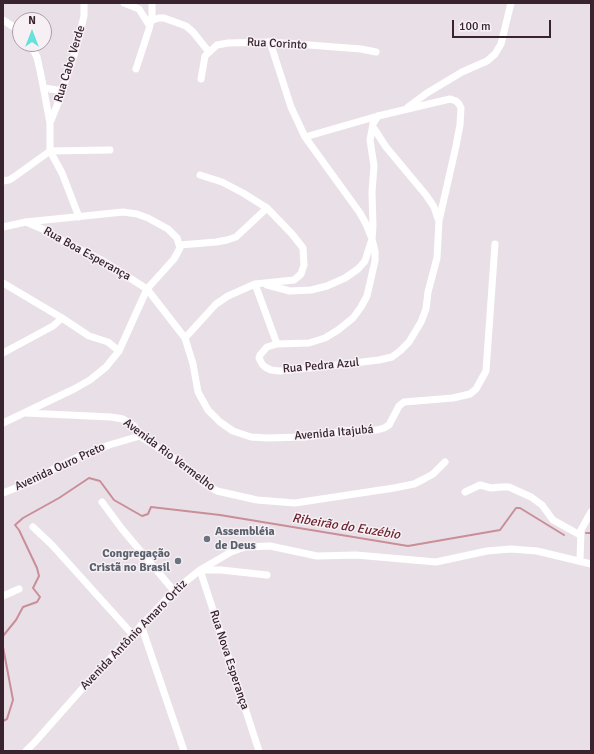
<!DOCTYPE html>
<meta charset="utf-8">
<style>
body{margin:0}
#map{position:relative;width:594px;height:754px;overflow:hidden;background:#e9e0e7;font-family:Signika,sans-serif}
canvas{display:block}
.frame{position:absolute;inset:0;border:4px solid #38232f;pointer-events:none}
.north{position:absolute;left:12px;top:12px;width:40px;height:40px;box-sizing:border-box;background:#f6f0f5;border:1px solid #aa9ea6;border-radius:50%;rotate:0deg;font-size:11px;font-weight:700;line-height:16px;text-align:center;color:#38232f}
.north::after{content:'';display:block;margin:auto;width:14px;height:18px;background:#65e2d9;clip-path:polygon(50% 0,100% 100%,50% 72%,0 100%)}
.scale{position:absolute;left:452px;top:20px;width:99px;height:18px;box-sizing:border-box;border:2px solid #38232f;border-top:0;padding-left:5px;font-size:12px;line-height:14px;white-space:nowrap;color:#38232f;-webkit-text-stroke:3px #f6f0f5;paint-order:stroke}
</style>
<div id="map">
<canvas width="594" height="754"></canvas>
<div class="frame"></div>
<div class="north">N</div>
<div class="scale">100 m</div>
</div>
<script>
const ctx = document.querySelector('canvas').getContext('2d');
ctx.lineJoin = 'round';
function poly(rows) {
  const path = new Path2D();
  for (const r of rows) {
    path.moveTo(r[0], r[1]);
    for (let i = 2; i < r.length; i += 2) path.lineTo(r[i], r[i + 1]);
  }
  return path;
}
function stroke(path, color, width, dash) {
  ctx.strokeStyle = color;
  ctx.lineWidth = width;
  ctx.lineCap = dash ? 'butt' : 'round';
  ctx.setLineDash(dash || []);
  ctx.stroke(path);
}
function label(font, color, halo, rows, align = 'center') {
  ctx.font = font + ' Signika,sans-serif';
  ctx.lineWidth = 3;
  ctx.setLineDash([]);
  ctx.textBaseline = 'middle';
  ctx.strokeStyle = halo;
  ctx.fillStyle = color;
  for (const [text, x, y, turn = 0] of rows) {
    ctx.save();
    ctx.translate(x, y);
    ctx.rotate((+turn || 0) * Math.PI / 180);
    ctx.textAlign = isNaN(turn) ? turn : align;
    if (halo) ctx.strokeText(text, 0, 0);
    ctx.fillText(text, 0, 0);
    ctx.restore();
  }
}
stroke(poly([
 [586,533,591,533],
 [3,636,16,620,23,607,37,602,40,597,33,588,39,576,37,568,19,530,15,525,23,518,59,498,89,478,100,481,114,500,142,516,148,514,151,507,220,515,408,546,500,530,516,508,520,508,564,535],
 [3,647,13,700,7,719,3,721]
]), '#c98e98', 2);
stroke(poly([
 [124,3,139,9,149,25],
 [3,20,20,31],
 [150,21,159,18,164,18,186,26,193,32,209,52],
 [270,42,291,107,305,137,360,213,366,224,372,239,375,251,375,261,367,296,361,307,353,318,338,330,325,338,309,343,277,344,267,347,260,355,259,358,262,364,265,367,271,370,280,371,329,366,379,360,392,357,400,351,409,342,421,322,426,309,428,292,437,258,439,221,456,146,460,125,461,108,459,104,456,101,450,99,378,116,305,137],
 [30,44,37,57,42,80,50,123,50,151,62,173,79,217],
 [136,69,149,29,152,15,152,3],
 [201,79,205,56,217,45,228,43,270,42,361,49,376,52],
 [44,88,57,90,63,89],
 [408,107,427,93,462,72,487,61,495,54,501,44,511,3],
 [50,123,58,103,75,52,84,16,84,3],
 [373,127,386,147,426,195,434,207,438,219],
 [3,181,9,180,14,177,50,151,110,150],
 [26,222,47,231,63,241,103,261,147,289,185,338,193,364,198,392,208,410,220,422,233,431,251,437,267,438,305,437,352,430,361,431,377,430,384,428,389,425,399,406,404,402,453,398,470,394,476,389,486,371,495,244],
 [3,227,26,222,123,212,137,214,148,218,168,229,177,238,180,248,174,259,147,289,119,351,106,367,90,380,74,389,3,423],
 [180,245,216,242,227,240,236,237,267,208],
 [3,283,62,318,89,336,108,342,119,351],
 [255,284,277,344],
 [267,285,290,291,311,290,327,286,345,278,358,269,365,261,372,239,373,226,372,192,374,166,370,140,373,124,378,116],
 [185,338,216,304,228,296,255,284,294,280,301,274,304,265,303,248,292,234,267,208,243,193,222,182,200,175],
 [3,353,53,326,62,318],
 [26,413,111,417,123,419,134,426,140,436,181,463,205,484,217,491,257,500,295,503,394,488,414,484,424,479,433,474,445,462],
 [465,492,480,485,491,488,501,487,509,487,531,497,542,505,553,520,580,535],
 [3,493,36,480,52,470,76,458,109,445,140,436],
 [102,502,122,529,174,591],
 [33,527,52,545,133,635],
 [580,561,581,530,591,512],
 [3,596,19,589],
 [141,625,184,751],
 [26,751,35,742,89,681,174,591,200,570,231,552,245,547,270,546,317,556,356,555,436,562,487,551,511,549,537,551,591,564],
 [259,751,200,570,221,570,267,575]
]), '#fff', 7);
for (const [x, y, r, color] of [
 [207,539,4,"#6b7280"],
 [178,561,4,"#6b7280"]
]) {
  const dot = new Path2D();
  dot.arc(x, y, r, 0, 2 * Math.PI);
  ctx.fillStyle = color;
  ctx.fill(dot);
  stroke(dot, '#f6f0f5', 1.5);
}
label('12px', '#38232f', '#f6f0f5', [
 ["Rua Corinto",277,44,3],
 ["Rua Cabo Verde",70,64,-73],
 ["Rua Boa Esperança",87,254,29],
 ["Rua Pedra Azul",321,366,-5],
 ["Avenida Itajubá",334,433,-5],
 ["Avenida Rio Vermelho",169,455,37],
 ["Avenida Ouro Preto",60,467,-25],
 ["Avenida Antônio Amaro Ortiz",134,635,-46],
 ["Rua Nova Esperança",229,660,72]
]);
label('bold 12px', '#5b616d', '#f6f0f5', [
 ["Assembléia",215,532],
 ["de Deus",215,546],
 ["Congregação",170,554,"right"],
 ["Cristã no Brasil",170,568,"right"]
], 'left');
label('italic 13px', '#6d242f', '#f6f0f5', [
 ["Ribeirão do Euzébio",346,527,9]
]);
</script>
